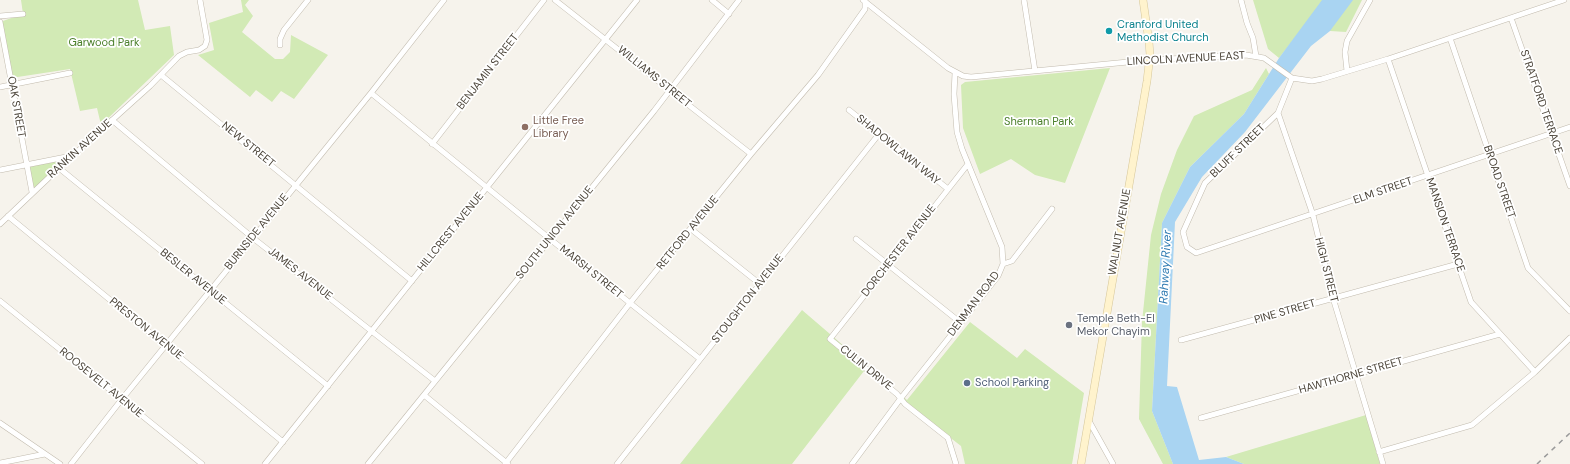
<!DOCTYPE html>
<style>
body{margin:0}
canvas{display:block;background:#f6f3ec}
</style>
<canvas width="1570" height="464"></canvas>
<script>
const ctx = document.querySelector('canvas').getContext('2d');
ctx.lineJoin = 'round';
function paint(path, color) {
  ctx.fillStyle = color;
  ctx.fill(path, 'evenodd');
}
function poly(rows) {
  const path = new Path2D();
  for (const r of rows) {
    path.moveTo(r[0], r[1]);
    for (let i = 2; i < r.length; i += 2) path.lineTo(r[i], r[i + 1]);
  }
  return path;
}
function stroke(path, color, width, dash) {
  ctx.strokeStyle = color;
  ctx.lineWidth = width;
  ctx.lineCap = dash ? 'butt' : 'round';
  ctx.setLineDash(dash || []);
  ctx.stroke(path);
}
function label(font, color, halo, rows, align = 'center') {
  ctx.font = font + ' "DM Sans",sans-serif';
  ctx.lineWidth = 3.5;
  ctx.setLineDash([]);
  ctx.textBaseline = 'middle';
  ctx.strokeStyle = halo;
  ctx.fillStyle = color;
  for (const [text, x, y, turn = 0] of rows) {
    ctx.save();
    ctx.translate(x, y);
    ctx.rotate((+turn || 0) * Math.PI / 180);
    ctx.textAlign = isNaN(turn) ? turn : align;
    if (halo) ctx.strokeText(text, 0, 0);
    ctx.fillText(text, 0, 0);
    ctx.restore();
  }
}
paint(poly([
 [21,0,138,0,145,30,170,26,174,55,101,125,97,108,80,111,70,69,11,78,0,22,23,14],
 [241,0,249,0,245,5,253,16,242,32,275,59,283,59,290,52,291,35,328,55,294,99,281,91,272,102,256,90,250,97,198,55,214,50,209,23,243,12],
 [1253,0,1362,0,1346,32,1330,31,1312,16,1279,58,1268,49],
 [1110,68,1065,183,1035,175,1011,159,980,174,963,128,961,85,965,82],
 [1266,68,1269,74,1244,114,1190,167,1162,223,1152,411,1173,464,1163,464,1139,419,1142,322,1151,235,1161,194,1177,150,1194,116,1252,90],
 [72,156,32,192,27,165],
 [802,310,907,400,970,322,1017,358,1025,349,1084,393,1072,464,965,464,961,446,864,371,792,464,680,464],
 [1366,415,1380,464,1244,464,1226,457]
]), '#d2eab5');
paint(poly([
 [1322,0,1353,0,1330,31,1311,46,1245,132,1202,177,1175,222,1167,386,1177,387,1199,460,1226,457,1244,464,1173,464,1152,411,1162,223,1190,167,1244,114,1279,58]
]), '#a9d4f2');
const street = poly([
 [555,0,751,154],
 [712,0,729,14],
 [863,0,948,68,963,76,971,77,1149,60,1246,55,1264,58,1292,78,1312,81,1322,79,1388,59,1564,0],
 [1024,0,1035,71],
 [1241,0,1247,23,1253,38,1256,56],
 [0,16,23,14],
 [1511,18,1570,186],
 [0,22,32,192],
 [1450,38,1528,268,1570,311],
 [280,45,280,39,284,30,308,0],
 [1388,59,1471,302,1535,372],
 [1347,71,1345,52,1347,41,1370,0],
 [161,75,412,281],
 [1292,78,1278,113,1313,215,1333,298,1383,464],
 [0,87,70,73],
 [371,93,550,239,700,359],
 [849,110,948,189],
 [1278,113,1205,183,1183,232,1187,247,1196,253,1570,127],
 [112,120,253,238,435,381],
 [432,144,544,0],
 [59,168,328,386],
 [0,170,71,156],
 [8,216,283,442],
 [0,224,59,168,150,86,179,56,187,52,199,50,205,46,207,40,200,0],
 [691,229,760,284],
 [856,239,961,323],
 [1003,264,1012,261,1052,209],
 [0,301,202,464],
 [1181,340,1458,264],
 [424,395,508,464],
 [1201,418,1500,334],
 [1089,421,1113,464],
 [0,423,60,464],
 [1379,452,1472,425,1535,372,1570,338],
 [0,463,45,454],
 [71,464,122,399,371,93,444,0],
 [265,464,637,0],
 [368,464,654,111,739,0],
 [505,464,630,303,751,154,818,75,865,9,865,0],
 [617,464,879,134],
 [852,464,901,398,998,276,1003,264,1002,247,962,149,957,132,954,94,955,73],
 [956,464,948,438,905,404,897,394,830,339,968,164]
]);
const secondary = poly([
 [1081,464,1147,81,1150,55,1149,42,1143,0]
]);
stroke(street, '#c2bbae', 6);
stroke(secondary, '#d6c79b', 8);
stroke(street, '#fff', 5);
stroke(secondary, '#fff3cd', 7);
stroke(poly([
 [1537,464,1570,433]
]), '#9a9a9a', 1.5, [5, 5]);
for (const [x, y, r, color] of [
 [1109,31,4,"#0f9aa8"],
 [525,127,4,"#8d6e63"],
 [1069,325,4,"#6b7280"],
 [967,383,4,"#5c6f8a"]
]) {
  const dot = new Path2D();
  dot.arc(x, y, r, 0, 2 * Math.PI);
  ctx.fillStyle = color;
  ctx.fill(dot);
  stroke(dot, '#fff', 1.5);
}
label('11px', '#0d838f', '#fff', [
 ["Cranford United",1117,25],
 ["Methodist Church",1117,38]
], 'left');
label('11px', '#4a7f2a', '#fff', [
 ["Garwood Park",104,43],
 ["Sherman Park",1039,122]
]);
label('11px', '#4b4439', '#fff', [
 ["LINCOLN AVENUE EAST",1186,59,-3],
 ["BENJAMIN STREET",488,72,-52],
 ["WILLIAMS STREET",654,77,39],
 ["STRATFORD TERRACE",1541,102,71],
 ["OAK STREET",16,107,80],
 ["NEW STREET",248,145,39],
 ["RANKIN AVENUE",80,149,-42],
 ["SHADOWLAWN WAY",898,150,39],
 ["BLUFF STREET",1238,151,-44],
 ["BROAD STREET",1499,182,71],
 ["ELM STREET",1383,191,-19],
 ["MANSION TERRACE",1445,225,71],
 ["BURNSIDE AVENUE",257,232,-51],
 ["HILLCREST AVENUE",451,232,-51],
 ["WALNUT AVENUE",1120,232,-80],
 ["SOUTH UNION AVENUE",555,233,-51],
 ["RETFORD AVENUE",688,233,-51],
 ["DORCHESTER AVENUE",899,251,-52],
 ["HIGH STREET",1326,270,76],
 ["MARSH STREET",591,272,39],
 ["JAMES AVENUE",300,274,38],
 ["BESLER AVENUE",193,277,39],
 ["STOUGHTON AVENUE",748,299,-52],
 ["DENMAN ROAD",974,304,-53],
 ["PINE STREET",1285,312,-16],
 ["PRESTON AVENUE",146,329,39],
 ["CULIN DRIVE",866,368,39],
 ["HAWTHORNE STREET",1351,376,-16],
 ["ROOSEVELT AVENUE",101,383,39]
]);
label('11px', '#785e54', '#fff', [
 ["Little Free",533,121],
 ["Library",533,134]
], 'left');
label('11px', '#5b616d', '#fff', [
 ["Temple Beth-El",1077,319],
 ["Mekor Chayim",1077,332]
], 'left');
label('11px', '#4e5e75', '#fff', [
 ["School Parking",975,383]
], 'left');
label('italic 12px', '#2e7ab2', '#fff', [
 ["Rahway River",1166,267,-87]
]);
</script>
